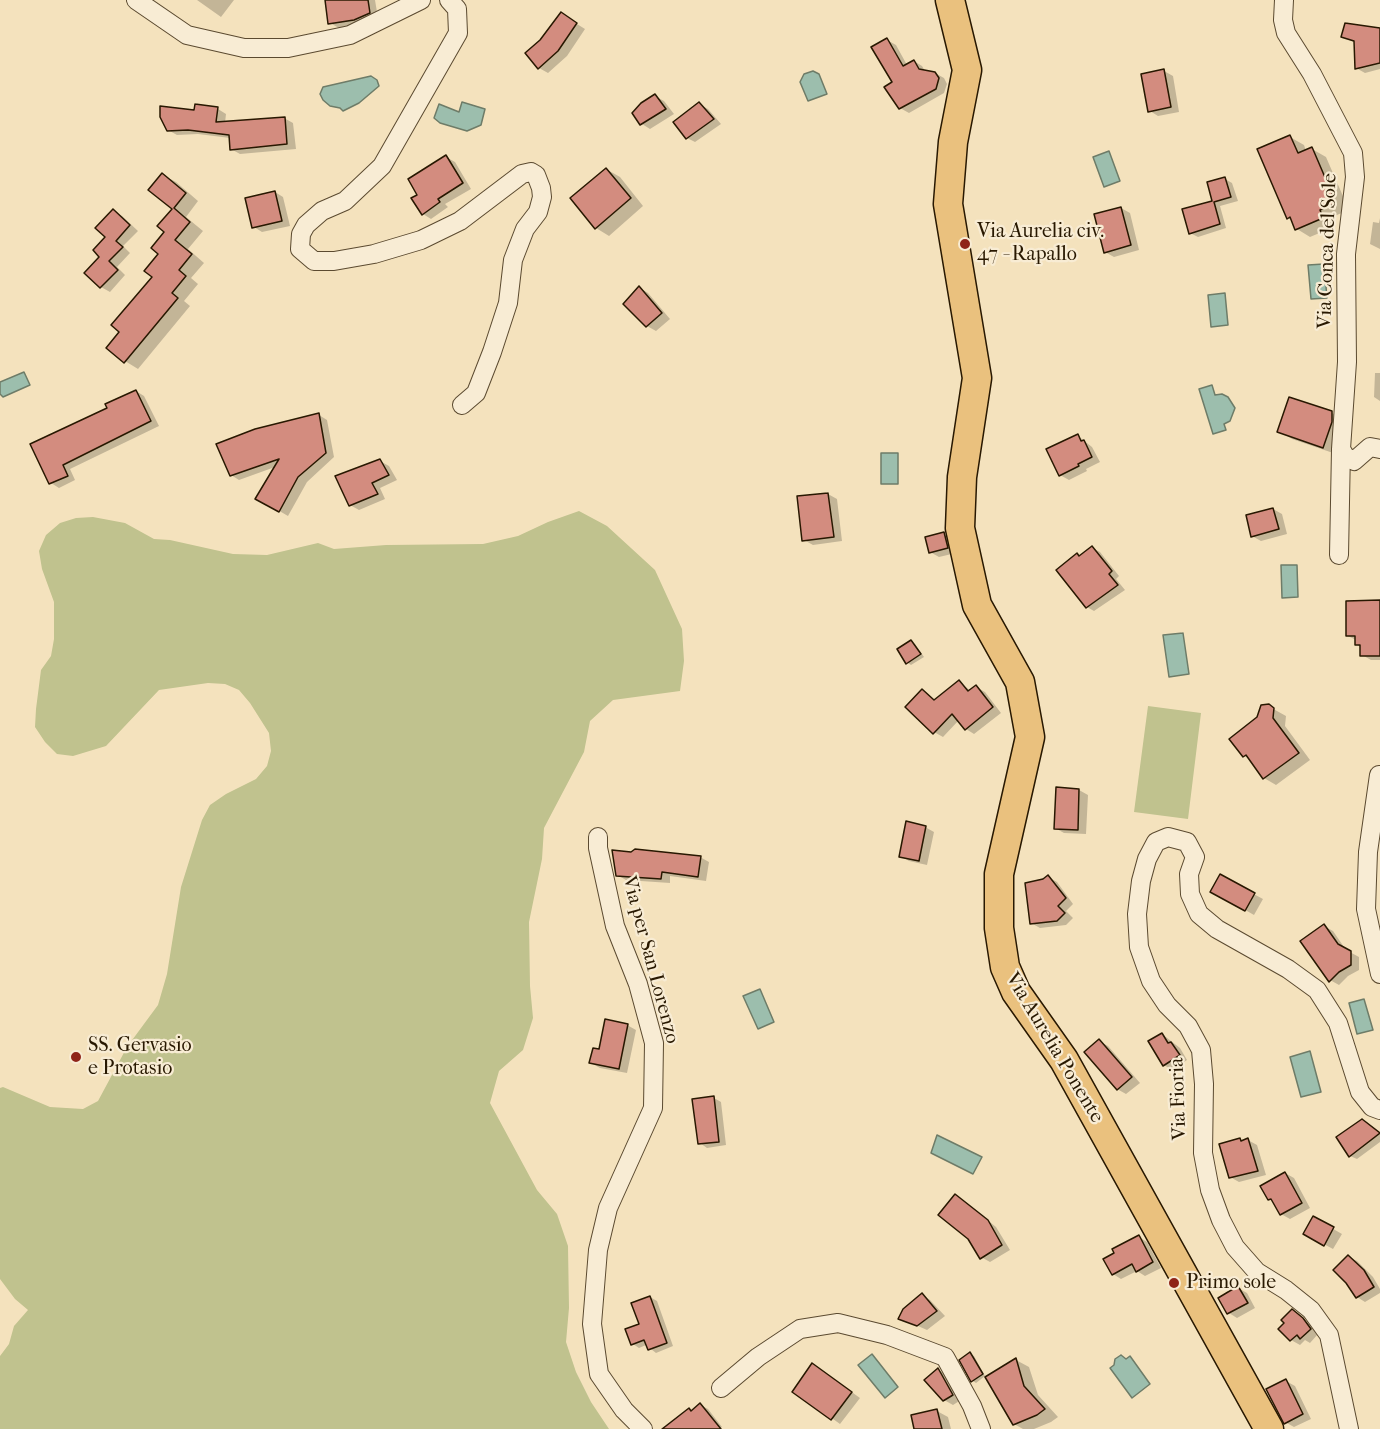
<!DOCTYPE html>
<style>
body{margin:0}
canvas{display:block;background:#f4e2bd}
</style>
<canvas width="1380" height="1429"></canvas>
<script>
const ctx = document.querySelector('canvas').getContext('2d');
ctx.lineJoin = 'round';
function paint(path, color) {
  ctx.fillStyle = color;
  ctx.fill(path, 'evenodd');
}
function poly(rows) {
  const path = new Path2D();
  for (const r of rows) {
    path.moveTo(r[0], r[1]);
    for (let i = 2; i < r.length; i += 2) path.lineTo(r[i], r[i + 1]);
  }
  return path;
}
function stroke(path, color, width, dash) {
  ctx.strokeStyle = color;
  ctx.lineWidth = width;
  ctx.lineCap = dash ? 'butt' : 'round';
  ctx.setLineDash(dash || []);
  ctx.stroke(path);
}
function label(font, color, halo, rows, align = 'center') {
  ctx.font = font + ' "IM FELL French Canon",serif';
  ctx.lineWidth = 4.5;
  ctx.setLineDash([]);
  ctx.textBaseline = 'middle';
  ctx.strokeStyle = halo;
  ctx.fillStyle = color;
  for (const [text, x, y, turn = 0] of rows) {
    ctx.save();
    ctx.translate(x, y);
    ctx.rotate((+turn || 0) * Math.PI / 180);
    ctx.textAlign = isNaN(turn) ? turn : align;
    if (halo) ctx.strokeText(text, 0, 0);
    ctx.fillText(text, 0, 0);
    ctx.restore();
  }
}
paint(poly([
 [579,511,607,526,655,570,682,629,684,661,680,691,613,700,590,721,584,752,544,828,542,859,529,922,530,986,533,1018,523,1050,499,1071,490,1103,537,1190,557,1214,568,1246,569,1308,566,1342,576,1372,591,1402,609,1429,0,1429,0,1356,9,1344,14,1326,28,1310,15,1299,0,1279,0,1088,3,1087,50,1107,83,1109,98,1101,127,1047,158,1005,167,974,181,887,202,820,210,805,226,794,256,779,267,766,271,751,269,733,250,703,239,690,225,684,208,683,159,690,106,746,73,756,57,754,45,742,35,727,36,709,41,670,51,656,54,639,54,602,42,569,39,551,46,535,60,523,76,518,93,517,125,523,154,539,170,540,233,554,267,555,318,543,334,549,386,545,483,544,518,536,548,522],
 [1148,706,1201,713,1188,819,1134,812]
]), '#c0c28e');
const water = poly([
 [813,71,819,74,827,94,808,101,800,82,804,74,813,71],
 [371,76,377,80,379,86,359,103,343,111,340,108,330,106,323,100,320,94,323,87,371,76],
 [462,102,485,109,481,125,467,131,440,123,434,118,439,104,459,112,462,102],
 [1109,151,1120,181,1104,187,1093,157,1109,151],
 [1324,264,1327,298,1311,299,1308,265,1324,264],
 [1225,293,1228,325,1211,327,1208,295,1225,293],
 [24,372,30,385,3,397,0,394,0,382,24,372],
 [1212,385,1215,395,1222,394,1228,397,1235,408,1230,421,1224,424,1226,430,1213,434,1199,389,1212,385],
 [881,453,898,453,898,484,881,484,881,453],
 [1281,565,1297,565,1298,597,1282,598,1281,565],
 [1183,633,1189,674,1169,677,1163,635,1183,633],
 [760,989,774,1022,758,1029,743,996,760,989],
 [1364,999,1373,1030,1357,1034,1349,1003,1364,999],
 [1310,1051,1321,1092,1301,1097,1290,1057,1310,1051],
 [937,1135,982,1157,973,1174,931,1153,937,1135],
 [872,1354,898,1387,885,1398,858,1365,872,1354],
 [1121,1355,1126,1359,1130,1356,1150,1384,1132,1398,1110,1368,1114,1365,1115,1359,1121,1355]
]);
paint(water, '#9cbead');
stroke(water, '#6e7c68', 1.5);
paint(poly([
 [197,0,234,0,221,17],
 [327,0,375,0,378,18,364,25,339,28,330,23],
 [569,19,585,29,567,56,548,73,539,68,527,54],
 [1380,30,1380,69,1365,73,1356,68,1355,43,1343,36],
 [887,40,896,45,907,65,914,61,922,66,925,71,935,73,944,78,947,84,944,93,909,113,900,108],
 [1164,71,1173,76,1179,112,1158,116,1150,111],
 [655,96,664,101,674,114,650,129,642,124],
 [699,104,708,109,721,124,695,142,687,138],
 [196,105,218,109,226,114,225,123,284,118,293,123,296,149,240,154,231,149,230,138,198,134,177,135,168,130,195,112],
 [1290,137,1304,145,1306,151,1312,149,1326,157,1349,210,1332,217,1336,226,1310,237,1297,229,1293,221,1288,218],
 [446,157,455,162,471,189,445,204,448,207,431,219,423,214,419,195],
 [606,169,620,177,643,206,609,236,596,228],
 [163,175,176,182,198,201,186,217,203,231,188,249,204,263,191,278,198,284,184,301,190,306,138,369,125,361,121,332,154,277,174,209],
 [1225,179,1232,183,1238,201,1220,206,1226,228,1198,237,1190,233,1214,202],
 [275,192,283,197,290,226,262,232,254,227],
 [1121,208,1130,213,1139,250,1114,257,1105,252],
 [113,211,122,216,138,231,123,246,130,253,117,267,125,275,110,292,101,287,86,272,101,256],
 [1380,218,1380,249,1370,244,1373,222,1379,223],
 [640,288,648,293,670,319,656,331,647,326],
 [1375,373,1380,373,1380,401,1374,397],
 [136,391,144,396,159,426,70,469,75,480,59,488,51,483,32,445,109,409],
 [1332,413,1345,421,1336,454,1292,439,1279,431],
 [319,415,327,420,334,457,307,482,288,516,257,498,275,467,239,480,231,475],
 [1078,436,1092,447,1100,462,1086,469,1087,471,1069,480,1060,475],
 [380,461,389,466,397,480,380,488,385,499,359,510,350,505],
 [828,494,837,499,842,541,813,545,804,540],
 [1273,509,1282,514,1287,534,1261,541,1252,536],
 [943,534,952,539,956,553,939,557,930,552],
 [1092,548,1100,552,1119,576,1116,579,1125,590,1094,611,1087,607,1080,557],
 [1380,602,1380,660,1371,660,1362,655,1362,648,1356,644,1356,640,1348,636],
 [911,642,915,644,924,657,911,665,908,663],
 [959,682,971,691,976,687,985,692,1001,713,974,734,966,729,959,720,943,737,934,732,923,691,936,701],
 [1268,706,1286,716,1285,726,1310,760,1276,785,1264,778,1251,759,1244,756,1258,718],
 [1079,790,1088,795,1086,834,1064,833,1055,828],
 [925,827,934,832,927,865,909,861,901,856],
 [700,857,709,862,706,881,670,876,670,883,626,880,617,875],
 [1220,876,1263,899,1254,915,1212,891],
 [1048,877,1057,882,1073,904,1066,911,1073,918,1066,925,1040,928,1031,923,1043,880],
 [1324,926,1333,931,1346,950,1359,957,1359,970,1348,976,1339,985,1330,980],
 [627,1025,636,1030,627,1073,600,1068,591,1063,600,1051],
 [1162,1034,1180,1048,1187,1060,1172,1070,1164,1065],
 [1099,1041,1108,1046,1140,1083,1126,1094,1117,1089],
 [714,1098,721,1102,726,1145,707,1148,700,1143],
 [1369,1125,1380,1133,1380,1142,1357,1159,1350,1156],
 [1240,1140,1243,1141,1248,1140,1257,1145,1266,1175,1239,1182,1230,1177],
 [1285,1173,1294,1178,1310,1208,1290,1219,1281,1214,1275,1202,1269,1199],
 [964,1201,996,1227,1010,1250,990,1262,981,1257],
 [1314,1218,1342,1234,1333,1249,1305,1234],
 [1139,1237,1147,1242,1161,1268,1145,1276,1137,1271,1121,1279,1113,1274],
 [1348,1257,1357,1261,1373,1277,1380,1289,1380,1293,1365,1302,1357,1297],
 [1238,1288,1247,1293,1255,1308,1237,1318,1229,1313],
 [922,1295,930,1300,945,1316,927,1330,900,1318],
 [650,1297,657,1301,673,1346,656,1353,646,1345,639,1348,633,1344],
 [1292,1311,1311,1325,1318,1334,1310,1343,1305,1340,1300,1345,1291,1340,1281,1329],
 [970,1354,974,1356,985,1376,976,1383,973,1381],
 [1016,1360,1029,1367,1038,1395,1058,1417,1051,1422,1034,1429,1023,1429,1014,1424],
 [821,1370,860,1398,840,1424,794,1391],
 [938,1370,947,1375,961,1400,953,1405,944,1400],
 [1286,1381,1295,1386,1311,1419,1294,1427,1285,1422],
 [700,1405,708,1409,722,1427,719,1429,680,1429],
 [937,1411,948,1417,951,1429,916,1429]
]), '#0003');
const building = poly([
 [325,0,368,0,370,13,354,20,328,24,325,0],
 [561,12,577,23,558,51,538,69,525,53,540,40,561,12],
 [1345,23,1380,28,1380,63,1355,69,1354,41,1341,37,1345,23],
 [887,38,903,66,914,60,919,69,935,72,939,78,936,89,899,109,884,87,892,82,871,47,887,38],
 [1164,69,1171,107,1148,112,1141,74,1164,69],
 [655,94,666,109,640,125,632,113,641,103,655,94],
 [699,102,714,119,686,139,673,122,699,102],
 [195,104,218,107,216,122,285,117,287,144,230,150,229,135,188,130,167,131,160,117,160,106,194,110,195,104],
 [1290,135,1298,153,1312,147,1336,203,1320,210,1323,218,1295,230,1290,217,1287,219,1257,149,1290,135],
 [446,155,463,183,438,199,440,202,422,215,411,198,417,195,408,179,446,155],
 [606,168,631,198,595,229,570,198,606,168],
 [162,173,186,193,174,208,190,222,175,240,192,254,179,270,186,276,172,293,178,298,124,363,106,348,119,332,111,325,152,277,144,271,158,254,151,248,164,232,157,226,172,209,148,190,162,173],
 [1225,177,1231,197,1214,202,1220,224,1189,234,1182,209,1212,201,1207,182,1225,177],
 [275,191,282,221,252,228,245,198,275,191],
 [1121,207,1131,245,1104,253,1094,214,1121,207],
 [113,209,130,225,116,241,123,247,109,261,118,270,100,288,84,273,99,257,93,250,105,237,95,228,113,209],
 [639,286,662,313,646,327,623,304,639,286],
 [136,390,151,421,63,465,68,476,49,484,30,444,107,408,105,404,136,390],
 [1289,397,1332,411,1332,422,1323,448,1277,432,1289,397],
 [319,413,326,453,298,477,279,512,255,499,279,459,230,476,216,444,255,429,319,413],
 [1078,434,1081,441,1084,440,1092,457,1078,464,1079,466,1059,476,1046,449,1078,434],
 [380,459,389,475,372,483,378,494,349,506,335,476,380,459],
 [828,493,834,537,802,541,797,496,828,493],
 [1273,508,1279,529,1251,537,1246,515,1273,508],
 [944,532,948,548,929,553,925,537,944,532],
 [1092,546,1112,571,1109,574,1118,585,1086,608,1056,570,1077,553,1079,556,1092,546],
 [1380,600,1380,656,1360,656,1360,645,1355,645,1355,636,1346,636,1346,601,1380,600],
 [911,640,921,654,906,664,897,649,911,640],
 [959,680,968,691,976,685,993,707,965,730,952,714,933,734,905,707,922,689,934,700,959,680],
 [1269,704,1274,708,1273,718,1299,753,1263,779,1246,755,1243,757,1229,739,1257,717,1261,705,1269,704],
 [1056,787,1079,789,1078,830,1054,829,1056,787],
 [906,821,926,826,919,861,899,857,906,821],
 [635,849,701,856,698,877,662,872,661,879,616,876,612,850,631,852,635,849],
 [1220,874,1255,893,1245,911,1210,892,1220,874],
 [1048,875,1066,898,1058,906,1065,913,1057,921,1030,924,1025,883,1043,879,1048,875],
 [1324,924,1338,944,1351,951,1351,965,1339,972,1329,982,1300,941,1324,924],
 [605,1019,628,1024,619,1069,589,1063,593,1048,599,1049,605,1019],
 [1162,1033,1168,1043,1171,1042,1180,1055,1163,1066,1148,1041,1162,1033],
 [1099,1039,1132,1077,1117,1090,1084,1052,1099,1039],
 [714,1096,719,1142,698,1144,692,1099,714,1096],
 [1362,1119,1380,1133,1349,1157,1336,1137,1362,1119],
 [1240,1138,1241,1141,1248,1138,1258,1171,1229,1178,1219,1144,1240,1138],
 [1285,1172,1302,1203,1280,1215,1271,1199,1268,1200,1260,1186,1285,1172],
 [955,1194,988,1220,1002,1245,980,1259,968,1239,938,1215,955,1194],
 [1313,1216,1334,1227,1324,1246,1303,1234,1313,1216],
 [1139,1235,1153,1262,1136,1272,1132,1264,1112,1275,1103,1259,1114,1253,1112,1249,1139,1235],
 [1348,1255,1364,1270,1374,1287,1356,1298,1346,1283,1333,1270,1348,1255],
 [1238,1286,1248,1303,1227,1314,1218,1298,1238,1286],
 [922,1293,937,1311,917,1326,898,1319,903,1309,922,1293],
 [650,1296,667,1343,648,1350,644,1340,631,1345,625,1329,639,1324,631,1303,650,1296],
 [1292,1309,1303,1318,1311,1329,1300,1339,1297,1335,1290,1341,1278,1329,1284,1323,1281,1320,1292,1309],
 [970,1352,983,1374,971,1382,959,1360,970,1352],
 [1016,1358,1024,1386,1045,1409,1037,1415,1013,1425,985,1377,1016,1358],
 [812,1363,852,1392,831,1420,792,1392,812,1363],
 [938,1368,953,1395,943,1401,924,1380,938,1368],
 [1286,1379,1303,1414,1284,1424,1266,1389,1286,1379],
 [700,1403,721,1429,662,1429,689,1408,691,1411,700,1403],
 [937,1409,942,1429,914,1429,911,1415,937,1409]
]);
paint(building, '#d38c7f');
stroke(building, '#281801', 1.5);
const street = poly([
 [136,0,187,35,244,48,288,48,350,35,421,0],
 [449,0,457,9,458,33,382,166,345,201,322,211,306,225,301,234,300,249,314,261,334,261,374,254,421,240,460,221,522,174,531,172,536,175,541,188,542,197,538,212,525,229,513,260,508,303,492,352,476,393,462,405],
 [1284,0,1283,20,1286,33,1312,74,1353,153,1355,177,1346,254,1347,362,1341,449,1339,555],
 [1341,449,1345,456,1354,461,1370,447,1380,449],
 [1379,775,1368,852,1366,909,1380,974],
 [598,837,598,848,615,926,638,984,654,1043,653,1108,608,1208,598,1250,592,1324,599,1374,624,1410,643,1429],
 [721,1388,758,1357,800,1329,838,1323,887,1335,945,1357,972,1406,981,1429],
 [1349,1429,1329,1335,1311,1310,1286,1290,1257,1272,1235,1247,1221,1220,1210,1190,1203,1153,1204,1084,1201,1050,1188,1026,1167,1005,1151,981,1139,947,1137,914,1141,881,1147,859,1156,842,1168,837,1187,842,1195,857,1189,874,1190,894,1199,914,1217,929,1288,969,1317,990,1338,1023,1360,1092,1372,1107,1380,1110]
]);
const primary = poly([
 [950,0,967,70,953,142,948,204,977,378,962,477,960,528,977,605,1020,682,1030,737,999,874,999,928,1005,967,1016,992,1064,1060,1269,1429]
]);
stroke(street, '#5b4a30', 20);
stroke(primary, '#281801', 31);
stroke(street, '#f8ecd4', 18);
stroke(primary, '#eac17e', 28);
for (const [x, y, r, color] of [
 [965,244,6,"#8f2418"],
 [76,1057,6,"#8f2418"],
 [1174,1283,6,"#8f2418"]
]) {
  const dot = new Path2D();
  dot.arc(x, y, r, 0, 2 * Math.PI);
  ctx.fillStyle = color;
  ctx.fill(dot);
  stroke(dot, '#f8ecd4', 2);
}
label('20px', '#281801', '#f8ecd4', [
 ["Via Aurelia civ.",977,232],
 ["47 - Rapallo",977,255],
 ["SS. Gervasio",88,1046],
 ["e Protasio",88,1069],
 ["Primo sole",1186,1283]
], 'left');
label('20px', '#281801', '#f8ecd4', [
 ["Via Conca del Sole",1328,251,-88],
 ["Via per San Lorenzo",650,960,75],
 ["Via Aurelia Ponente",1054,1048,59],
 ["Via Fioria",1179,1099,-92]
]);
</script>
